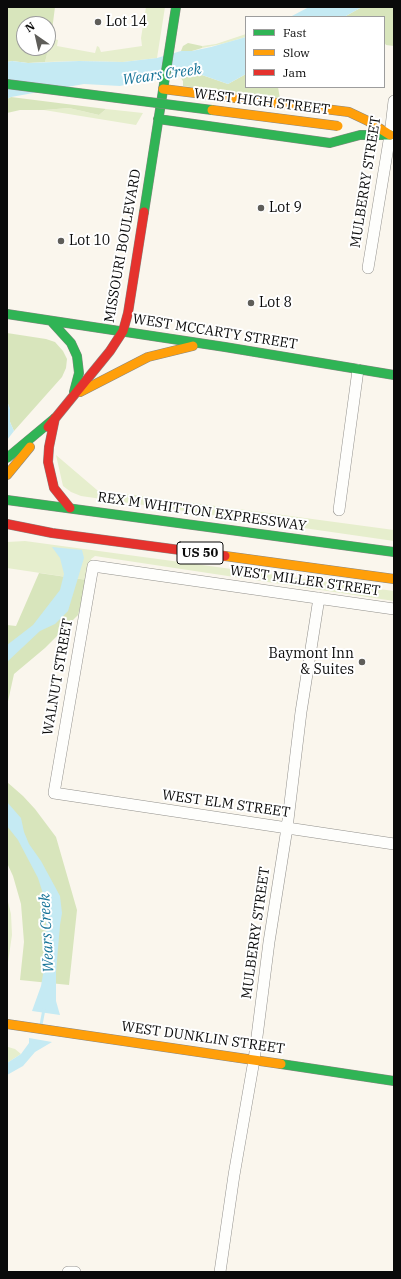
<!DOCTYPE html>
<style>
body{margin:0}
#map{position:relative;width:401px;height:1279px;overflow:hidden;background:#faf6ed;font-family:"IBM Plex Serif",serif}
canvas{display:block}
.frame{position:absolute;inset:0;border:8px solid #0a0a0a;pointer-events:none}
.legend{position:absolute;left:245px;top:16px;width:140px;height:72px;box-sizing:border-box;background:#fff;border:1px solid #9d9d9d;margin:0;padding:5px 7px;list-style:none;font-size:12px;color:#0a0a0a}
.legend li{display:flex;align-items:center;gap:8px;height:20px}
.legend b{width:20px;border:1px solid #9d9d9d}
.north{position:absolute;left:16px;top:16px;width:40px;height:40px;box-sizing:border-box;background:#fff;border:1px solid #9d9d9d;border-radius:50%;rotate:326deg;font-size:11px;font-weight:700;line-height:16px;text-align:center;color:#0a0a0a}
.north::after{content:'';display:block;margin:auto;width:14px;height:18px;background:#5e5d59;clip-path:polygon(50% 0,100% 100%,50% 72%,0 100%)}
</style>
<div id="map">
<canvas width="401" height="1279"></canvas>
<div class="frame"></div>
<ul class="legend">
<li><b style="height:5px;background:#30b455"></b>Fast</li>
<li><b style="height:5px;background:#ff9f0a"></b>Slow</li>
<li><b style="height:5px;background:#e5322d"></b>Jam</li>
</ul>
<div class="north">N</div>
</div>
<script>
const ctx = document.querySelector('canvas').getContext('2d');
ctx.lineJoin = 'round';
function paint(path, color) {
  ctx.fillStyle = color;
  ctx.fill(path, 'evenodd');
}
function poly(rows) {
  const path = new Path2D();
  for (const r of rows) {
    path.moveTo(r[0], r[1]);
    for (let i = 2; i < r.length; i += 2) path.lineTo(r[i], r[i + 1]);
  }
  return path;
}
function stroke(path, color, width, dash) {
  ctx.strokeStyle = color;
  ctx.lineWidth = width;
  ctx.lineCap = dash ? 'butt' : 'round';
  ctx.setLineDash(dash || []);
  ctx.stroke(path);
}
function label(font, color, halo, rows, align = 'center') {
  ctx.font = font + ' "IBM Plex Serif",serif';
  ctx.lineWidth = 4;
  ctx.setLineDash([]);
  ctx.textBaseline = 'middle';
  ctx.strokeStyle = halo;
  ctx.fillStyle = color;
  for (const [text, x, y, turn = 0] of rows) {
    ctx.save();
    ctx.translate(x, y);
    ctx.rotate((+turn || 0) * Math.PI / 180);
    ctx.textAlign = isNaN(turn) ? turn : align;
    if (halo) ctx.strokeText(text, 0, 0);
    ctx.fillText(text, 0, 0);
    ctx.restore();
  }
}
paint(poly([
 [146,7,165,7,157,58,123,62,79,61,45,62,51,38,58,40,57,46,95,53,97,46,99,47,101,52,142,46,141,38],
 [246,34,246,37,222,44,202,48,202,46,216,44],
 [69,108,99,115,106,109,143,113,136,125,44,110],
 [56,455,97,490,394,530,394,541,81,496,71,492,63,486],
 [25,541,394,591,394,601,95,556,91,559,87,580,7,568,7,542],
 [7,898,11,914,12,935,7,969],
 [8,1047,15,1049,21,1054,7,1063,7,1048]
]), '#e6eecd');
paint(poly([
 [7,7,55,7,51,38,45,62,28,63,12,61,7,62],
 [24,24,48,24,48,48,24,48],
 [362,7,394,7,394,46,386,45,384,42,384,17,344,17],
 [188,43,202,46,202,48,192,51,181,51,183,46],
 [246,74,246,87,278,87,280,99,183,86,183,81,179,76,189,77,202,75,228,84],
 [11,97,106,109,99,115,69,108,44,110,20,110,7,113,7,99],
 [7,333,46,339,55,342,63,351,67,359,66,368,62,377,14,431,10,422,10,409,7,401],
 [39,573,87,580,78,615,45,648,14,674,7,706,7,625,16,626],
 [7,782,23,796,35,809,56,837,77,910,69,985,20,980,24,942,21,904,13,876,7,863]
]), '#d8e5bc');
paint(poly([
 [309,7,362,7,344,17,290,17],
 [246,37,246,74,228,84,202,75,189,77,179,76,153,81,137,82,120,86,84,84,11,97,7,99,7,62,12,61,28,63,79,61,123,62,157,58,181,51,192,51,211,47],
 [7,401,10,409,10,422,14,431,7,440],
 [52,547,82,550,84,558,68,611,55,624,40,631,7,662,7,645,33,625,60,590,64,574,60,558],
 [7,802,21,818,24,832,29,844,41,861,60,896,62,913,60,925,56,972,56,1001,60,1015,32,1011,41,986,46,957,46,903,38,878,18,840,7,826],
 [29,1038,52,1042,35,1052,23,1066,7,1075,7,1063,21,1054,29,1043]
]), '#c5eaf3');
stroke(poly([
 [41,1025,44,1009]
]), '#c5eaf3', 3);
const street = poly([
 [368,268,390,135,394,101],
 [339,510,358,370],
 [394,609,93,566,54,793,394,844],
 [68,1272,75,1272],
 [220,1272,234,1175,254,1060,269,942,287,828,301,712,319,598]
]);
const fast = poly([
 [158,119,330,143,360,135,390,135],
 [144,212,176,7],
 [7,314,225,347,394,375],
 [51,321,71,343,77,356,79,373,74,392],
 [7,458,55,418],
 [7,500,394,552],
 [281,1064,394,1081]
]);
const slow = poly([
 [163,89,349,112,368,121,390,135],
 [80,392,148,357,193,346],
 [7,475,30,447],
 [225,556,394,579],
 [7,1024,281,1064]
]);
const jam = poly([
 [55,418,49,447,48,462,54,488,70,508],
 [48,427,110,351,123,331,128,313,144,212],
 [7,524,52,533,225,556]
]);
stroke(street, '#92908c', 12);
stroke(fast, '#898783', 10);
stroke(slow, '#898783', 10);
stroke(jam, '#898783', 10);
stroke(street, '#fefefc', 11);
stroke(fast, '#30b455', 9);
stroke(slow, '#ff9f0a', 9);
stroke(jam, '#e5322d', 9);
const fastBridge = poly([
 [7,84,212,110]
]);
const slowBridge = poly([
 [212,110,338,126]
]);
stroke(fastBridge, '#898783', 10, []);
stroke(slowBridge, '#898783', 10, []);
stroke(fastBridge, '#30b455', 9);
stroke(slowBridge, '#ff9f0a', 9);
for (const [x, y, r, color] of [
 [98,22,4,"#5e5d59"],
 [261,208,4,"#5e5d59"],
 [61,241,4,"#5e5d59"],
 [251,303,4,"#5e5d59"],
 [362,662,4,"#5e5d59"]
]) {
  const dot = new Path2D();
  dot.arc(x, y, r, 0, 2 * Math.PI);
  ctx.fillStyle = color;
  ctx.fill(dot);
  stroke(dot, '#fff', 1.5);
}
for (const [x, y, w] of [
 [200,553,46]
]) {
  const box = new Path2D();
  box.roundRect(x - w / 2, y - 11, w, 22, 3);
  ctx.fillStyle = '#fff';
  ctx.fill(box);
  stroke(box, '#0a0a0a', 1);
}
label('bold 13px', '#0a0a0a', null, [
 ["US 50",200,553]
]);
label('14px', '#0a0a0a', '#fff', [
 ["Lot 14",106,22],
 ["Lot 9",269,208],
 ["Lot 10",69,241],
 ["Lot 8",259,303],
 ["Baymont Inn",354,654,"right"],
 ["& Suites",354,670,"right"]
], 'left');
label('14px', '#0a0a0a', '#fff', [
 ["WEST HIGH STREET",262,102,7],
 ["MULBERRY STREET",366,182,-81],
 ["MISSOURI BOULEVARD",123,246,-80],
 ["WEST MCCARTY STREET",215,332,9],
 ["REX M WHITTON EXPRESSWAY",202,512,8],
 ["WEST MILLER STREET",305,581,8],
 ["WALNUT STREET",58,677,-80],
 ["WEST ELM STREET",226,804,8],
 ["MULBERRY STREET",256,933,-82],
 ["WEST DUNKLIN STREET",203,1038,8]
]);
label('italic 15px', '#177498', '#fff', [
 ["Wears Creek",162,75,-8],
 ["Wears Creek",47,933,-93]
]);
</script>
